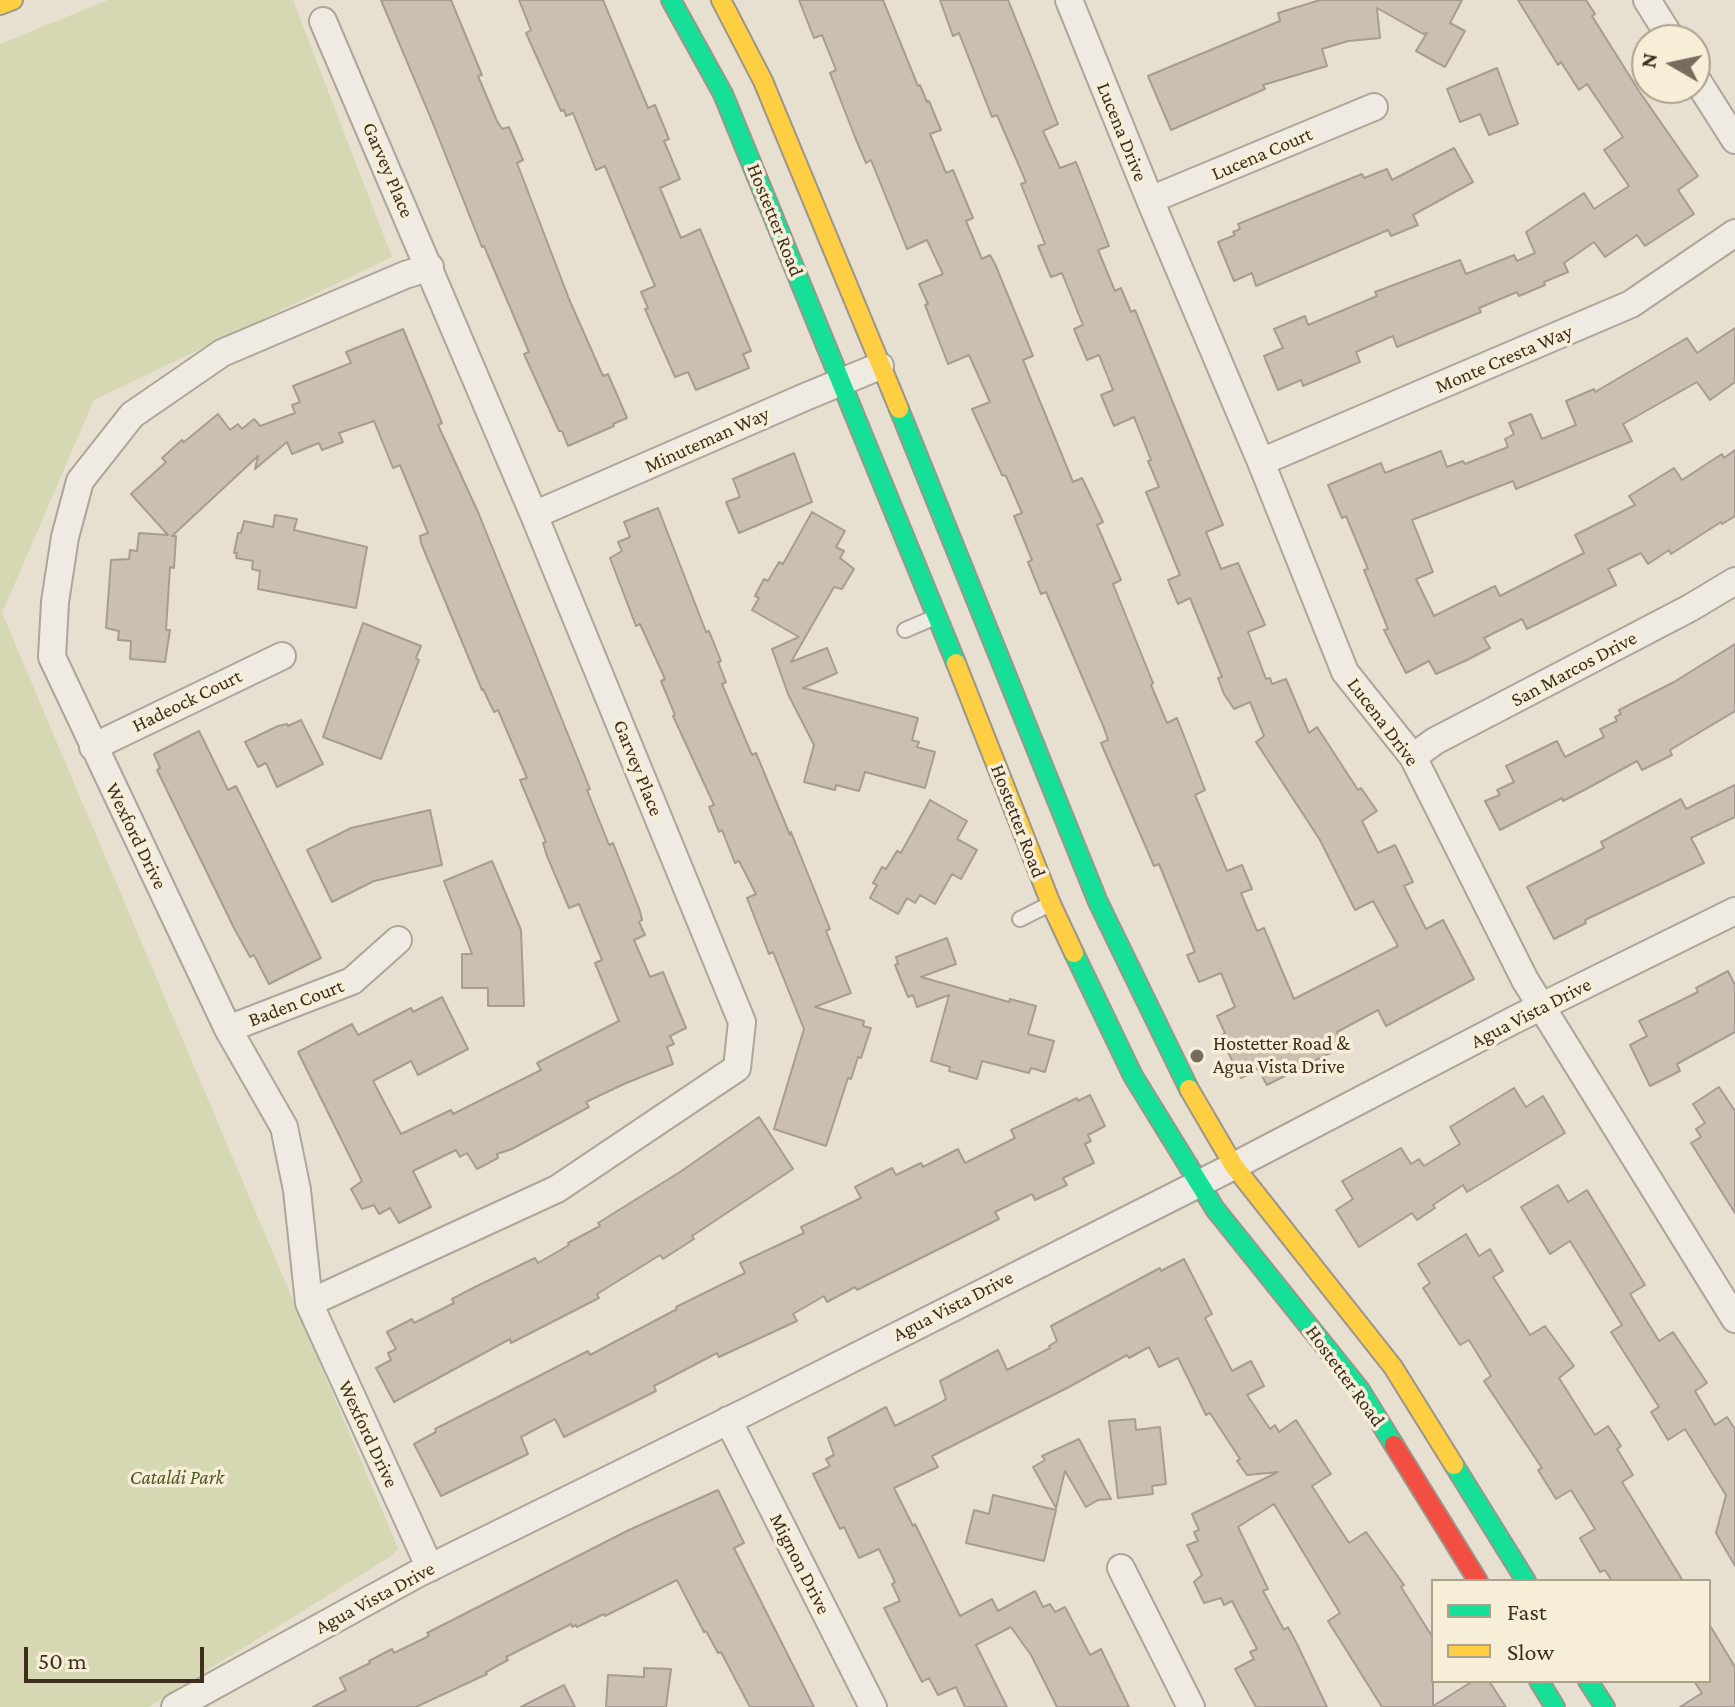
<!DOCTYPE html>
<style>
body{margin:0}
#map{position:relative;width:1735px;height:1707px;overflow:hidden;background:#e7e0d1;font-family:"Crimson Pro",serif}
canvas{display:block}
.legend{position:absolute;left:1431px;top:1579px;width:280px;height:104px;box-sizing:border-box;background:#f7eed8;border:2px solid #ada18e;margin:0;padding:10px 14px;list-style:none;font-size:24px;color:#3d2e20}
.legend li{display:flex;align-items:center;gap:16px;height:40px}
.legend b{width:40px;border:2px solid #ada18e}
.north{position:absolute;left:1631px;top:24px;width:80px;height:80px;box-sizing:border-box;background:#f7eed8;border:2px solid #ada18e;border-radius:50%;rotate:279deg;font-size:22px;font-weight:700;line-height:32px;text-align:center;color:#3d2e20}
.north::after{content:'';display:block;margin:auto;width:28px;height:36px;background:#786c5e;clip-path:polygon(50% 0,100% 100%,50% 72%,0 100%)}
.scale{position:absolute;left:24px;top:1647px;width:180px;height:36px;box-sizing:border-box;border:4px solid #3d2e20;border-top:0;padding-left:10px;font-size:24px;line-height:28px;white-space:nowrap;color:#3d2e20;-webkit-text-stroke:6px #f7eed8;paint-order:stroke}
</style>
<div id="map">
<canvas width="1735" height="1707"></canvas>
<ul class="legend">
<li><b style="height:10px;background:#16e098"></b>Fast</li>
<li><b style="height:10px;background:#ffcf43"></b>Slow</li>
</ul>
<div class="north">N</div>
<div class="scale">50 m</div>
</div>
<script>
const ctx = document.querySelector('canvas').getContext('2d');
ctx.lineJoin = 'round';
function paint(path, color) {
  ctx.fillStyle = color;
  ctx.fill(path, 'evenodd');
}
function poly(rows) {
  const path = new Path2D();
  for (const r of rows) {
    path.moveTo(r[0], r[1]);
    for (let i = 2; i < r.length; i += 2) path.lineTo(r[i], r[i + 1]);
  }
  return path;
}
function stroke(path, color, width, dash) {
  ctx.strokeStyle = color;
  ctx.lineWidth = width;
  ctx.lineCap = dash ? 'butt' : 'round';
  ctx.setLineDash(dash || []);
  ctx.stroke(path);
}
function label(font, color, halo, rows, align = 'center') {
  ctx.font = font + ' "Crimson Pro",serif';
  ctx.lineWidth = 7;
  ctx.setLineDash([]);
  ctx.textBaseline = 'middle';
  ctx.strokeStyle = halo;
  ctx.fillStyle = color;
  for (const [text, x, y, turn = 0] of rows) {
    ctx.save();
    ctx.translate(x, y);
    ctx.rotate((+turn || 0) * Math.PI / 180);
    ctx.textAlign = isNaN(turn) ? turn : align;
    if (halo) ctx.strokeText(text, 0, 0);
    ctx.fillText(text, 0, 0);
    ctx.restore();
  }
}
paint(poly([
 [108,0,293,0,392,257,94,400,2,613,398,1548,393,1555,148,1707,0,1707,0,44]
]), '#d6d7b3');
const building = poly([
 [381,0,451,0,482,75,478,76,497,121,502,129,509,127,523,160,517,163,569,299,603,376,608,374,627,418,613,424,614,426,568,446,562,431,559,431,524,354,529,352,484,246,482,247,432,121,381,0],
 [519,0,603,0,648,108,655,105,669,139,664,141,680,179,660,188,681,238,700,229,751,351,743,354,749,368,696,390,688,372,675,377,645,309,648,308,641,292,655,286,636,241,605,166,596,170,573,113,566,116,564,110,561,111,526,33,531,30,519,0],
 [799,0,883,0,918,86,920,85,927,102,929,101,941,130,930,134,946,173,953,170,973,218,966,221,982,259,990,255,995,264,1031,351,1033,356,1023,360,1073,482,1082,478,1103,522,1097,525,1121,580,1113,584,1153,683,1151,685,1167,723,1177,718,1205,790,1195,795,1227,871,1242,865,1252,889,1241,893,1257,931,1264,928,1294,999,1398,946,1373,901,1355,910,1320,840,1256,742,1264,736,1250,702,1234,709,1224,694,1218,678,1222,677,1190,598,1178,604,1168,580,1180,575,1146,492,1159,487,1148,461,1151,460,1134,417,1114,426,1101,395,1113,390,1099,355,1087,360,1074,329,1083,325,1062,273,1051,277,1038,246,1045,244,1021,184,1026,182,997,115,992,117,959,33,953,36,940,0,1008,0,1058,124,1043,131,1060,168,1076,162,1109,246,1098,250,1115,291,1121,288,1131,312,1135,310,1223,525,1206,532,1221,569,1238,563,1265,625,1248,632,1266,679,1270,678,1272,684,1286,679,1309,733,1317,727,1358,790,1361,788,1377,811,1362,821,1378,853,1395,845,1413,882,1404,886,1426,929,1443,920,1474,979,1386,1026,1378,1010,1337,1032,1344,1046,1267,1085,1258,1069,1241,1078,1220,1036,1225,1033,1217,1016,1235,1007,1221,973,1199,982,1187,955,1195,952,1159,864,1154,866,1101,743,1108,740,1104,728,1046,592,1041,594,1028,562,1032,560,1014,516,1022,513,1006,476,1002,475,972,409,990,402,969,355,948,364,925,305,928,304,919,284,943,274,927,240,907,249,871,160,866,163,855,137,830,73,836,70,822,35,814,38,799,0],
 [1320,0,1462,0,1450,23,1465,31,1445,67,1416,51,1427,33,1423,34,1377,8,1380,38,1348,41,1322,49,1327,66,1263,85,1265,89,1171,130,1148,76,1280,21,1278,13,1320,0],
 [1518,0,1586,0,1595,14,1592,16,1639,91,1698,176,1678,190,1694,214,1645,246,1637,235,1605,257,1594,242,1564,263,1568,272,1544,282,1545,285,1519,296,1517,292,1479,308,1481,312,1397,347,1393,336,1356,352,1360,362,1303,386,1301,380,1278,390,1264,356,1283,348,1274,329,1305,316,1308,325,1377,296,1375,292,1460,260,1466,274,1514,255,1517,261,1535,253,1526,232,1584,193,1594,209,1629,186,1604,150,1623,137,1587,84,1579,90,1561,62,1558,65,1518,0],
 [1497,68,1518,124,1489,135,1480,114,1460,122,1447,89,1497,68],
 [1454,148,1473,182,1413,215,1418,225,1391,236,1388,230,1256,286,1252,273,1234,281,1218,242,1235,235,1233,232,1240,229,1238,224,1362,174,1364,178,1387,169,1392,180,1454,148],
 [1735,328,1735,382,1710,400,1697,382,1623,424,1632,441,1516,489,1513,481,1412,520,1433,572,1416,579,1434,616,1495,586,1500,596,1584,553,1575,535,1635,505,1629,496,1674,468,1682,480,1722,454,1724,458,1735,450,1735,516,1722,524,1721,522,1671,554,1669,550,1648,564,1641,553,1608,569,1616,585,1527,629,1522,619,1484,638,1490,648,1467,660,1436,674,1429,661,1406,673,1384,630,1388,629,1364,570,1368,569,1346,516,1342,518,1328,485,1381,463,1385,473,1441,451,1447,467,1463,461,1465,464,1508,447,1505,439,1514,434,1509,423,1531,414,1542,439,1576,425,1566,401,1594,389,1595,392,1687,338,1697,353,1735,328],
 [403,329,442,423,438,425,478,512,590,789,587,790,609,845,613,843,640,911,642,920,639,922,645,935,634,940,650,977,663,972,686,1028,670,1036,674,1044,667,1047,673,1064,624,1084,586,1102,589,1107,512,1149,497,1154,498,1158,477,1169,467,1153,460,1157,456,1150,413,1171,431,1207,399,1223,390,1208,379,1214,374,1205,362,1209,351,1189,362,1181,298,1052,352,1024,358,1035,411,1008,413,1012,442,997,468,1049,418,1075,411,1061,373,1081,401,1134,451,1110,453,1114,541,1070,537,1063,619,1021,595,963,602,960,579,904,569,908,547,856,543,843,546,842,520,780,527,778,498,710,494,712,483,689,482,690,421,543,420,536,428,533,400,465,393,468,374,421,339,433,343,442,322,450,319,443,292,454,287,442,255,469,258,456,172,536,176,536,174,568,170,567,166,630,170,630,165,662,130,659,131,641,118,640,119,631,106,628,111,560,129,559,130,550,137,551,139,533,168,535,131,494,166,462,162,458,182,440,184,442,218,414,230,430,238,424,242,429,254,419,260,426,295,413,292,405,300,402,293,386,351,363,346,352,403,329],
 [794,453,812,502,739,533,726,502,740,497,733,479,794,453],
 [658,508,706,632,709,631,721,661,718,662,726,682,722,684,752,755,756,753,790,835,791,832,830,929,826,931,851,993,815,1007,864,1021,863,1026,871,1028,861,1058,858,1057,851,1079,848,1078,826,1146,774,1129,804,1029,773,952,769,954,747,898,756,894,739,861,735,863,722,830,719,832,709,807,714,805,673,716,675,715,661,681,665,679,640,624,636,626,610,558,622,551,618,542,630,537,624,522,658,508],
 [812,512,845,531,836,547,844,551,840,558,854,569,842,589,834,587,791,662,827,648,837,673,803,688,918,718,912,740,919,742,917,747,935,752,925,788,865,772,859,791,836,785,835,790,804,782,814,745,788,694,772,649,799,637,752,610,759,598,755,596,764,579,768,581,779,562,783,564,812,512],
 [275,515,297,519,294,530,367,547,356,608,258,589,260,571,252,569,253,561,236,558,237,553,234,553,238,533,241,533,244,521,273,527,275,515],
 [363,623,421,646,416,658,419,660,381,759,323,737,363,623],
 [1735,644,1735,711,1670,750,1672,755,1642,770,1637,761,1588,788,1563,801,1562,798,1500,830,1485,801,1500,795,1497,790,1514,782,1506,766,1557,741,1565,757,1604,737,1600,729,1617,721,1615,717,1621,714,1619,710,1674,682,1735,644],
 [301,720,323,764,277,787,266,763,258,767,245,742,278,726,287,724,288,726,301,720],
 [199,731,228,790,236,786,321,958,269,984,254,955,250,957,234,928,157,770,160,768,154,754,199,731],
 [1735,785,1735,817,1691,838,1704,863,1585,920,1586,923,1554,939,1527,887,1604,848,1601,842,1681,799,1686,809,1735,785],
 [930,800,967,821,957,839,977,850,961,879,952,874,935,904,920,895,915,903,907,898,898,914,870,898,877,885,873,883,882,867,886,869,897,851,901,853,930,800],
 [430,810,442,865,374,881,332,902,307,850,351,828,430,810],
 [492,861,521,930,524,1006,488,1006,488,988,462,988,462,954,472,954,444,881,492,861],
 [947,938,956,964,921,977,1009,1002,1010,999,1036,1006,1028,1034,1054,1041,1045,1072,1031,1068,1029,1073,982,1061,977,1079,949,1071,950,1067,931,1061,949,995,917,1007,913,995,908,997,895,965,898,964,896,957,947,938],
 [1728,971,1735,985,1735,1032,1677,1064,1680,1071,1650,1086,1630,1045,1647,1036,1639,1021,1698,992,1696,988,1728,971],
 [1719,1087,1735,1111,1735,1213,1691,1143,1701,1137,1696,1129,1705,1123,1693,1104,1719,1087],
 [1514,1088,1526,1107,1543,1096,1565,1133,1467,1192,1463,1185,1433,1205,1435,1208,1417,1220,1412,1213,1359,1247,1336,1210,1353,1199,1342,1181,1401,1148,1411,1164,1419,1159,1424,1166,1460,1144,1450,1127,1514,1088],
 [1090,1095,1105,1126,1088,1135,1091,1141,1085,1144,1094,1163,1063,1178,1067,1185,1035,1200,1032,1194,995,1212,999,1219,857,1290,855,1287,827,1302,824,1296,793,1314,797,1321,719,1357,717,1353,654,1386,656,1391,564,1437,555,1419,521,1437,528,1454,441,1496,414,1444,436,1432,435,1429,588,1351,590,1355,677,1309,676,1307,745,1273,740,1263,804,1233,801,1227,861,1198,855,1187,892,1168,896,1175,921,1163,923,1167,958,1149,965,1163,1015,1138,1011,1130,1077,1098,1078,1101,1090,1095],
 [759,1117,793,1169,692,1236,694,1239,663,1259,660,1255,597,1294,599,1298,511,1343,510,1339,394,1402,376,1368,391,1360,388,1353,396,1349,387,1332,412,1319,414,1323,454,1303,452,1299,475,1287,535,1258,538,1263,569,1245,568,1243,600,1226,598,1223,680,1172,759,1117],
 [1558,1185,1568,1202,1587,1190,1645,1285,1630,1294,1659,1341,1673,1332,1707,1383,1695,1391,1715,1425,1727,1417,1735,1429,1735,1566,1716,1533,1726,1495,1685,1429,1668,1440,1651,1412,1659,1407,1611,1332,1622,1325,1570,1241,1550,1254,1521,1207,1558,1185],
 [1466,1234,1479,1256,1490,1249,1503,1271,1493,1277,1530,1335,1545,1326,1574,1366,1559,1378,1595,1435,1608,1426,1621,1446,1617,1449,1633,1475,1622,1482,1683,1581,1612,1581,1605,1570,1600,1572,1580,1538,1595,1529,1571,1490,1556,1499,1538,1470,1542,1468,1484,1381,1491,1376,1469,1340,1460,1345,1423,1288,1430,1283,1418,1264,1466,1234],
 [1184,1259,1212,1314,1205,1318,1232,1371,1251,1361,1264,1386,1247,1395,1270,1429,1275,1425,1279,1432,1296,1420,1331,1474,1312,1486,1326,1508,1349,1543,1366,1532,1404,1585,1401,1587,1433,1638,1433,1706,1473,1681,1489,1681,1506,1707,1382,1707,1328,1621,1340,1613,1274,1504,1238,1527,1268,1589,1263,1591,1284,1630,1288,1627,1297,1644,1327,1707,1256,1707,1235,1669,1254,1659,1250,1652,1257,1649,1232,1601,1224,1605,1221,1598,1204,1603,1194,1582,1202,1575,1187,1545,1198,1541,1194,1532,1199,1530,1192,1514,1278,1472,1247,1475,1237,1461,1240,1459,1210,1413,1206,1415,1178,1358,1159,1367,1149,1347,1129,1358,1127,1355,1069,1387,932,1456,938,1467,894,1488,913,1526,915,1524,960,1616,992,1599,998,1611,1035,1591,1043,1607,1050,1604,1055,1612,1065,1607,1090,1655,1101,1649,1129,1707,1057,1707,1031,1655,1011,1627,976,1645,1007,1707,965,1707,956,1687,938,1695,929,1678,922,1682,884,1608,900,1601,892,1584,895,1582,879,1549,859,1558,844,1527,840,1529,813,1474,830,1466,826,1459,834,1455,828,1438,886,1407,895,1426,938,1404,946,1399,940,1381,998,1350,1007,1370,1050,1348,1049,1346,1057,1341,1051,1326,1160,1268,1161,1271,1184,1259],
 [1135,1419,1136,1430,1160,1427,1166,1484,1152,1486,1153,1494,1118,1498,1109,1421,1135,1419],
 [1079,1439,1111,1499,1098,1500,1086,1507,1065,1471,1056,1508,1033,1467,1045,1460,1042,1456,1079,1439],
 [718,1490,744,1543,734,1548,814,1707,750,1707,721,1652,718,1653,706,1631,704,1632,677,1580,605,1616,604,1614,577,1627,576,1625,572,1627,571,1624,506,1657,508,1660,486,1672,487,1674,416,1707,313,1707,346,1690,340,1678,370,1663,369,1661,392,1649,394,1653,429,1636,427,1633,629,1530,718,1490],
 [993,1495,1056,1510,1044,1561,966,1543,974,1510,989,1514,993,1495],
 [1709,1624,1735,1667,1735,1707,1680,1707,1702,1693,1694,1681,1709,1681,1709,1624],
 [644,1668,671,1669,666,1707,606,1707,608,1675,644,1677,644,1668],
 [564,1685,575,1707,521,1707,564,1685]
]);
paint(building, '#cbbfb2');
stroke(building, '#a89c90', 2);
const lane = poly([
 [905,630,938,616],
 [1020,919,1050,904]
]);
const street = poly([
 [1069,0,1150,200,1261,462,1345,672,1413,757,1525,980,1735,1319],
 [1647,0,1672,40],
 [1695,77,1735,140],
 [1150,200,1374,107],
 [430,267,405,275,222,353,132,415,80,481,65,537,55,602,52,657,228,1029,284,1127,297,1190,309,1303,430,1568],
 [1261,462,1631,304,1735,233],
 [534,515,805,397,880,366],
 [93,747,282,656],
 [1413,757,1435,741,1690,608,1735,581],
 [228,1029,352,981,398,940],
 [309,1303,557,1189,737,1068,742,1022,534,515,323,21],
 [728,1420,873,1707],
 [1121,1568,1191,1707],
 [175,1707,417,1574,758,1406,1234,1166,1514,1020,1735,911]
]);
const fast = poly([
 [671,0,723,94,956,663],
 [899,409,1098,902,1189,1089],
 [1074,953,1133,1076,1215,1209,1360,1390,1394,1445],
 [1454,1465,1526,1581],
 [1539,1681,1555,1707],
 [1588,1681,1605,1707]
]);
const slow = poly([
 [721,0,763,81,899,409],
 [0,5,13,0],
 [956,663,1051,904,1074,953],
 [1189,1089,1234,1166,1393,1367,1454,1465]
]);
const jam = poly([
 [1394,1445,1478,1581]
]);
stroke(lane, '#ada599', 18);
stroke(street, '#ada599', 30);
stroke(fast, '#9c958a', 22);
stroke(slow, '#9c958a', 22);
stroke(jam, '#9c958a', 22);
stroke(lane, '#efebe3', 14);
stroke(street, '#efebe3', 26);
stroke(fast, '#16e098', 18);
stroke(slow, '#ffcf43', 18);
stroke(jam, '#f24e42', 18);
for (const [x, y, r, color] of [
 [1197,1056,8,"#786c5e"]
]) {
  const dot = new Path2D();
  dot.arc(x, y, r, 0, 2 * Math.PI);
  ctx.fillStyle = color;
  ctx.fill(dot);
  stroke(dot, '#f7eed8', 3);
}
label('20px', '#3d2e20', '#f7eed8', [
 ["Lucena Drive",1122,132,68],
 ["Lucena Court",1262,154,-23],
 ["Garvey Place",388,170,67],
 ["Hostetter Road",775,220,68],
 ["Monte Cresta Way",1504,359,-23],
 ["Minuteman Way",707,440,-24],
 ["San Marcos Drive",1574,669,-28],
 ["Hadeock Court",187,701,-26],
 ["Lucena Drive",1383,722,53],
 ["Garvey Place",638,768,68],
 ["Hostetter Road",1018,821,69],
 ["Wexford Drive",136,836,64],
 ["Baden Court",296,1003,-21],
 ["Agua Vista Drive",1531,1013,-27],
 ["Agua Vista Drive",953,1306,-27],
 ["Hostetter Road",1345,1376,54],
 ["Wexford Drive",368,1434,65],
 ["Mignon Drive",800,1564,63],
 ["Agua Vista Drive",375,1598,-28]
]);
label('20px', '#3d2e20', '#f7eed8', [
 ["Hostetter Road &",1213,1044],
 ["Agua Vista Drive",1213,1067]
], 'left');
label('italic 20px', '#4d5a26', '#f7eed8', [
 ["Cataldi Park",177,1478]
]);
</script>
